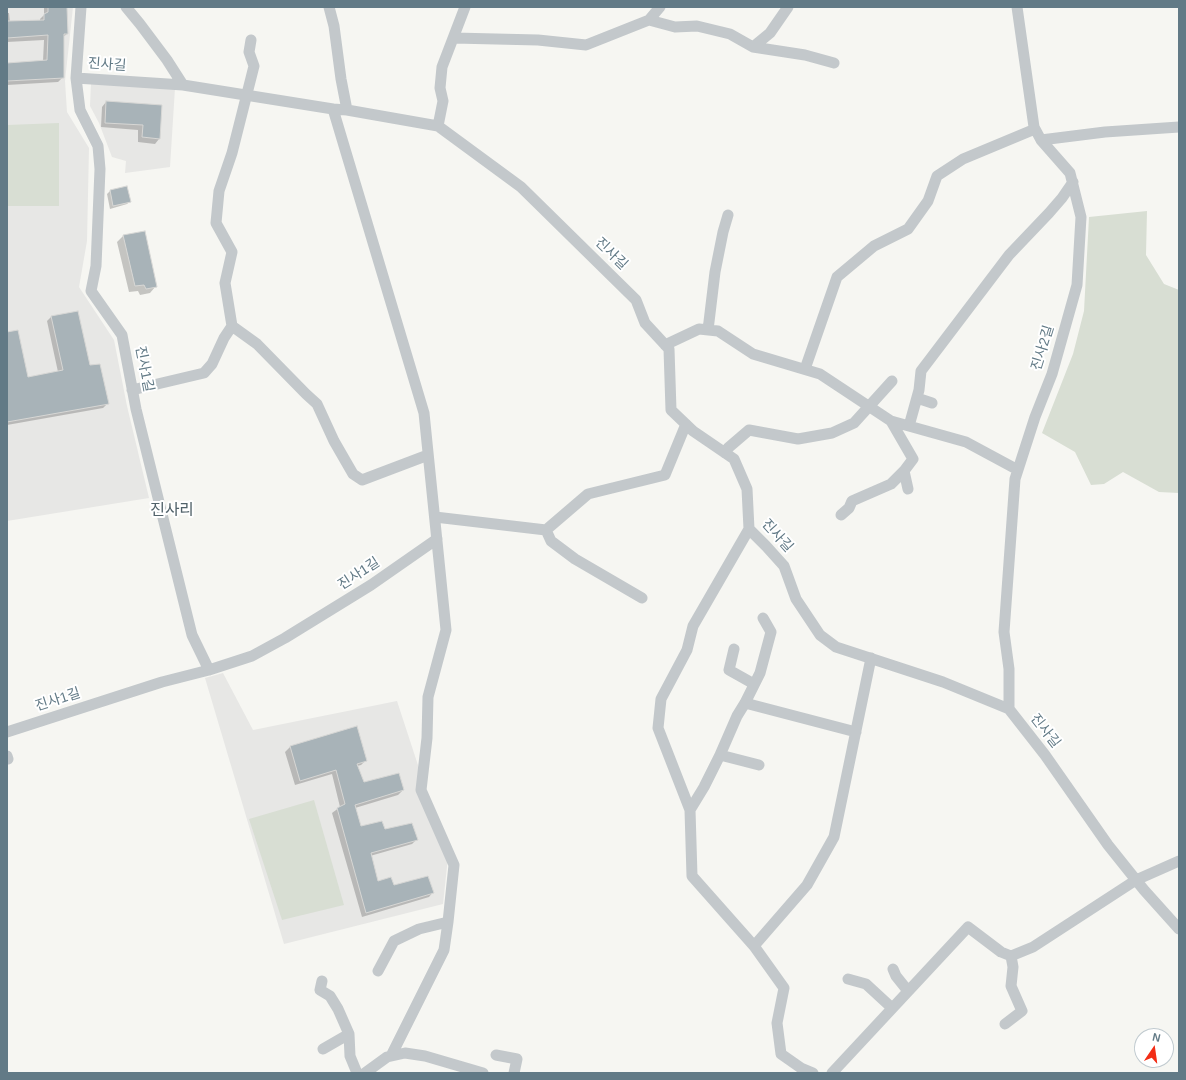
<!DOCTYPE html>
<meta charset="utf-8">
<style>
body{margin:0}
#map{position:relative;width:1186px;height:1080px;overflow:hidden;background:#f6f6f2;font-family:Helvetica,sans-serif}
canvas{display:block}
.frame{position:absolute;inset:0;border:8px solid #627a86;pointer-events:none}
.north{position:absolute;left:1134px;top:1028px;width:40px;height:40px;box-sizing:border-box;background:#fff;border:1px solid #c0cacf;border-radius:50%;rotate:13deg;font-size:11px;font-weight:700;line-height:16px;text-align:center;color:#627a86}
.north::after{content:'';display:block;margin:auto;width:14px;height:18px;background:#f22d16;clip-path:polygon(50% 0,100% 100%,50% 72%,0 100%)}
</style>
<div id="map">
<canvas width="1186" height="1080"></canvas>
<div class="frame"></div>
<div class="north">N</div>
</div>
<script>
const ctx = document.querySelector('canvas').getContext('2d');
ctx.lineJoin = 'round';
function paint(path, color) {
  ctx.fillStyle = color;
  ctx.fill(path, 'evenodd');
}
function poly(rows) {
  const path = new Path2D();
  for (const r of rows) {
    path.moveTo(r[0], r[1]);
    for (let i = 2; i < r.length; i += 2) path.lineTo(r[i], r[i + 1]);
  }
  return path;
}
function stroke(path, color, width, dash) {
  ctx.strokeStyle = color;
  ctx.lineWidth = width;
  ctx.lineCap = dash ? 'butt' : 'round';
  ctx.setLineDash(dash || []);
  ctx.stroke(path);
}
function label(font, color, halo, rows, align = 'center') {
  ctx.font = font + ' Helvetica,"Noto Sans KR",sans-serif';
  ctx.lineWidth = 4;
  ctx.setLineDash([]);
  ctx.textBaseline = 'middle';
  ctx.strokeStyle = halo;
  ctx.fillStyle = color;
  for (const [text, x, y, turn = 0] of rows) {
    ctx.save();
    ctx.translate(x, y);
    ctx.rotate((+turn || 0) * Math.PI / 180);
    ctx.textAlign = isNaN(turn) ? turn : align;
    if (halo) ctx.strokeText(text, 0, 0);
    ctx.fillText(text, 0, 0);
    ctx.restore();
  }
}
paint(poly([
 [7,7,73,7,65,81,67,112,89,148,87,241,79,287,114,340,127,406,149,498,7,521],
 [91,83,175,88,170,167,125,173,126,161,112,157,99,123,90,106],
 [223,673,253,730,397,701,448,857,443,904,284,944,205,678]
]), '#e7e7e5');
paint(poly([
 [59,123,59,206,7,206,7,125],
 [1147,211,1146,255,1164,284,1179,290,1179,493,1159,492,1123,472,1104,484,1091,485,1075,452,1042,433,1073,354,1084,311,1089,217],
 [314,800,344,905,282,920,249,819]
]), '#d8ded3');
paint(poly([
 [44,7,66,7,67,34,63,37,63,77,58,82,7,85,7,64,43,61,44,40,7,42,7,13,9,13,10,22,40,21,40,19,44,15],
 [106,102,160,106,159,139,155,144,138,142,138,130,101,127,102,107],
 [127,188,130,201,127,204,110,209,107,194,110,191],
 [123,236,156,286,150,293,140,295,138,291,129,292,117,242],
 [51,317,108,403,103,408,7,425,7,333,27,379,58,372,47,321],
 [356,728,366,760,361,765,357,766,364,783,403,790,398,795,355,808,360,827,384,831,417,839,412,844,370,856,377,882,433,892,429,897,362,917,332,813,340,807,332,774,295,785,285,752,290,747]
]), '#0003');
const building = poly([
 [48,7,67,7,68,34,64,34,64,78,7,81,7,63,47,60,48,35,7,38,7,21,44,20,44,14,48,12,48,7],
 [106,101,162,105,160,139,142,137,143,125,105,123,106,101],
 [127,186,131,202,113,206,110,190,127,186],
 [145,231,157,287,146,289,144,285,135,286,123,235,145,231],
 [78,311,90,365,100,364,109,404,7,422,7,332,18,330,28,377,63,370,51,316,78,311],
 [357,726,367,761,357,764,364,782,399,773,404,790,355,805,361,826,382,821,385,829,412,823,418,840,371,853,378,881,391,877,394,885,428,876,434,893,366,913,337,808,345,804,336,770,300,781,290,746,357,726]
]);
paint(building, '#a8b3b8');
stroke(building, '#d7d7d5', 1);
stroke(poly([
 [81,7,76,78,80,110,98,146,100,169,96,266,91,291,122,335,136,409,192,635,209,670],
 [126,7,140,24,167,60,183,85],
 [329,7,334,26,341,79,347,110],
 [649,20,675,27,697,26,730,34,753,47,805,55,834,63],
 [454,38,538,40,586,45,649,20,660,7],
 [251,40,249,52,254,66,232,153,219,191,216,223,232,252,225,283,232,326,257,344,306,394,317,404,334,441,353,474,362,480,428,455],
 [753,47,770,33,788,7],
 [76,78,183,85,333,109,424,413,446,630,428,697,427,738,421,790,454,865,448,922,444,950,391,1056],
 [333,109,347,110,438,126,521,187,636,300,645,323,669,349,671,410,693,431,734,459,747,489,749,529,766,546,784,566,796,599,820,635,836,647,943,682,1009,709,1045,755,1108,845,1144,890,1179,929],
 [438,126,443,101,440,88,442,67,465,7],
 [1041,140,1105,132,1179,127],
 [708,330,715,272,723,232,728,215],
 [665,345,699,329,718,331,753,354,820,374,891,421,966,442,1018,470],
 [805,369,837,277,874,246,908,229,928,201,937,176,963,159,1035,129],
 [132,390,204,373,212,364,224,338,232,326],
 [917,398,932,403],
 [909,426,919,390,921,371,1009,255,1049,213,1062,198,1073,182],
 [725,453,728,448,749,430,798,439,832,433,854,423,892,381],
 [904,471,908,489],
 [841,515,849,508,852,501,891,484,904,471,913,459,891,421],
 [435,517,546,530,588,494,665,475,686,424],
 [749,529,693,626,687,650,661,699,658,728,690,810,692,876,754,946,784,988,777,1023,781,1054,801,1068,813,1073],
 [546,530,551,541,575,559,642,598],
 [734,649,729,670,754,684],
 [745,703,856,732],
 [1009,709,1009,669,1004,632,1015,479,1035,417,1052,374,1077,285,1081,217,1070,173,1041,140,1034,127,1017,7],
 [7,732,162,682,209,670,252,656,285,638,371,585,437,539],
 [720,755,759,765],
 [7,756,8,759],
 [690,810,704,787,720,755,737,716,745,703,760,673,771,632,763,618],
 [754,946,807,885,834,837,871,658],
 [893,969,896,976,908,991],
 [378,971,394,941,419,929,448,922],
 [848,979,866,984,892,1008],
 [322,981,320,990,330,996,338,1009,349,1034,350,1056,357,1073],
 [1005,1024,1022,1011,1011,986,1013,967,1011,956],
 [323,1049,349,1034],
 [496,1055,517,1059,514,1073],
 [365,1073,387,1057,405,1053,425,1056,483,1073],
 [832,1073,968,927,1001,952,1011,956,1033,947,1136,880,1179,861]
]), '#c3c8cb', 11);
label('14px', '#627a86', '#fff', [
 ["진사길",107,65,4],
 ["진사길",611,254,44],
 ["진사2길",1043,348,-73],
 ["진사1길",144,369,79],
 ["진사길",777,536,48],
 ["진사1길",359,574,-33],
 ["진사1길",58,700,-18],
 ["진사길",1045,731,52]
]);
label('16px', '#51626a', '#fff', [
 ["진사리",172,511]
]);
</script>
